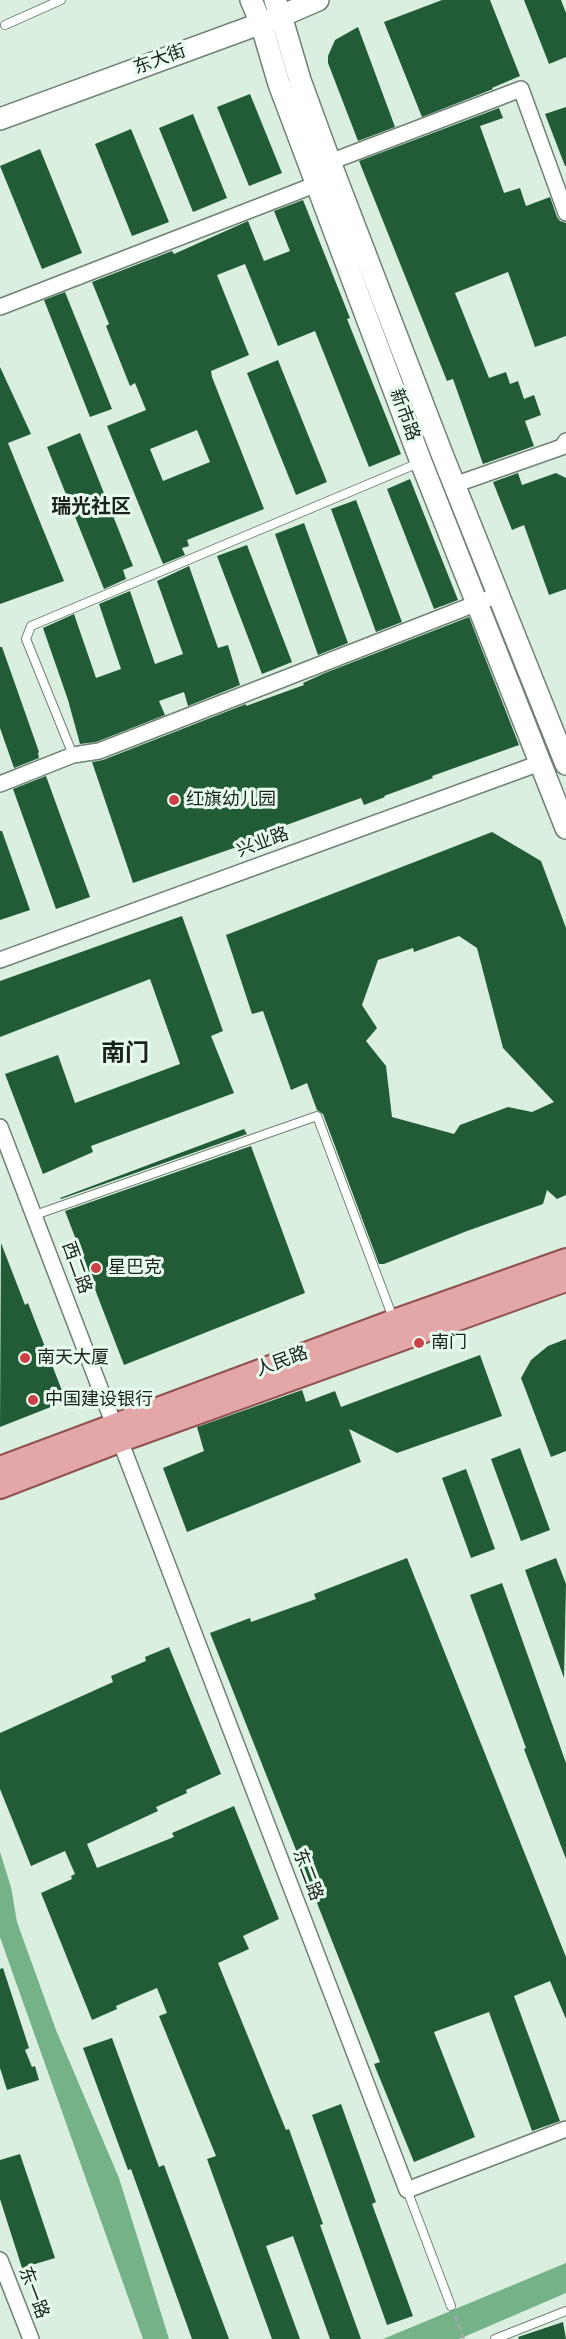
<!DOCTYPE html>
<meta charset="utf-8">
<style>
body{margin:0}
canvas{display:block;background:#daefdf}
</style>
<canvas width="566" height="2339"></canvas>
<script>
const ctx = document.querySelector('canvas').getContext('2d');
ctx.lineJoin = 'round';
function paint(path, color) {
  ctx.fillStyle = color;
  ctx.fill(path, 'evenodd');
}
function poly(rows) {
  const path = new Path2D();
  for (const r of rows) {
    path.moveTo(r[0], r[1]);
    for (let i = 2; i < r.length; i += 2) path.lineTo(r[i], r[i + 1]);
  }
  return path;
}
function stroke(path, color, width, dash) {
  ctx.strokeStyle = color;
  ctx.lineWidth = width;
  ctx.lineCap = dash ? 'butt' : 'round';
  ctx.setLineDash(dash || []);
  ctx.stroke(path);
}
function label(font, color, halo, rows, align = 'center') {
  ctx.font = font + ' "Varela Round","Noto Sans SC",sans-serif';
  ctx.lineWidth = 6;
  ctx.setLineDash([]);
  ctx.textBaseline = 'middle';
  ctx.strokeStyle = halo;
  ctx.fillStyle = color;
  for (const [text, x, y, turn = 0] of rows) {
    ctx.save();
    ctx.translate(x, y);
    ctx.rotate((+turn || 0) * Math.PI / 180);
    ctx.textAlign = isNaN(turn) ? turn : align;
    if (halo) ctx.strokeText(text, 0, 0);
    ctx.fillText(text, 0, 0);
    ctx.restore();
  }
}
paint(poly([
 [0,1852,11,1887,17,1922,56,2030,119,2178,169,2339,143,2339,8,1960,0,1937],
 [566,2263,566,2293,459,2339,383,2339]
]), '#76b288');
paint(poly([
 [442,0,490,0,520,76,492,88,493,89,422,117,384,22],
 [524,0,561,0,566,13,566,57,549,64],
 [358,27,395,127,358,141,328,63,328,56,335,40],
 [250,94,282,173,249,186,217,107],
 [566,107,566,166,565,166,545,114],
 [499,108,503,118,480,126,504,193,520,188,526,206,550,197,557,217,560,221,566,223,566,336,535,347,508,272,455,293,489,378,506,372,510,384,518,381,524,399,534,395,541,415,525,421,534,446,483,464,453,379,447,381,359,161],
 [193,114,227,198,193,212,159,128],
 [131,129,169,222,132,236,95,144],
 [40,149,82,253,42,269,0,166],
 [303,200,350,318,347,319,401,454,369,467,315,331,278,346,245,264,217,275,249,355,211,371,212,377,264,509,187,540,189,546,182,548,185,555,163,564,107,426,146,410,135,383,130,386,106,326,109,324,92,282,172,251,174,254,248,221,264,261,290,251,274,211],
 [197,430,210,462,163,481,150,449],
 [65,292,112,409,90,417,44,300],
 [278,360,327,482,296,495,247,373],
 [0,367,31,434,8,443,64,581,0,604],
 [80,433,133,566,123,570,126,579,104,589,47,447],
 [518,473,522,485,556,473,566,478,566,589,549,595,524,525,512,530,493,482],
 [410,479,458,600,434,609,387,489],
 [356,500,402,622,376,632,331,509],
 [304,523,348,643,318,655,275,534],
 [247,545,292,662,262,674,217,556],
 [189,566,218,648,228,645,240,685,188,706,184,692,159,701,165,715,96,742,80,744,68,700,43,628,74,614,96,678,121,669,99,604,130,591,155,664,183,654,157,581],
 [469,617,519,745,432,776,433,778,384,796,385,797,364,805,361,798,256,836,257,840,133,883,92,762,103,760,246,704,246,706,304,685,303,683,325,673],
 [0,647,2,647,39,752,38,753,39,758,14,768,0,728],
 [46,776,90,897,56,909,13,789],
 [0,831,2,831,30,910,0,920],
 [492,832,541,861,566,928,566,1195,557,1199,547,1190,543,1204,467,1231,384,1264,379,1264,323,1114,317,1110,307,1083,291,1090,263,1011,252,1014,226,935],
 [459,936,477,948,503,1048,554,1102,532,1112,508,1107,460,1125,454,1134,392,1117,386,1066,366,1041,377,1028,362,1005,378,960,413,948,414,952],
 [182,916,223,1031,211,1036,234,1093,91,1146,93,1152,43,1174,5,1074,58,1055,75,1103,180,1064,150,979,0,1037,0,981],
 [244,1129,247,1134,61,1199,60,1198],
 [251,1146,305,1293,124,1365,65,1211],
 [1,1243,25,1305,28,1303,66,1401,0,1427],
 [566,1339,566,1451,551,1457,521,1378,531,1360,548,1346],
 [480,1355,502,1416,397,1453,349,1429,361,1462,187,1532,163,1468,204,1451,197,1427,302,1390,306,1402,335,1391,341,1407],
 [520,1448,550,1530,521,1541,491,1459],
 [466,1469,495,1549,471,1558,442,1478],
 [407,1558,566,1957,566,2019,550,1981,514,1996,560,2121,532,2131,489,2012,434,2032,475,2137,414,2162,374,2064,380,2062,210,1633,250,1618,251,1622,316,1599,314,1594],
 [556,1558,566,1584,564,1678,525,1570],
 [502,1583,566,1763,566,1859,524,1749,526,1748,470,1595],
 [169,1647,221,1774,186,1790,187,1793,156,1807,158,1811,87,1844,97,1868,174,1837,172,1833,234,1806,279,1919,243,1936,249,1949,218,1963,286,2130,289,2129,323,2224,320,2225,361,2339,330,2339,293,2236,266,2246,300,2339,272,2339,207,2159,216,2156,159,2016,167,2013,157,1988,116,2006,117,2009,92,2020,41,1893,72,1879,71,1876,75,1874,65,1851,31,1866,0,1789,0,1733,113,1682,111,1676,146,1661,145,1657],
 [3,1968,29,2048,25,2050,32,2067,35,2066,39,2080,7,2090,0,2068,0,1969],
 [112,2038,159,2167,164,2165,229,2339,192,2339,131,2169,128,2170,83,2048],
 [341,2104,376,2202,372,2204,413,2316,387,2325,312,2115],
 [20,2154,55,2258,22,2268,0,2199,0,2160],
 [563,2322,566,2339,519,2339,518,2337]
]), '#215c37');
const lane = poly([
 [5,25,61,0],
 [73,755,26,639,31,626,421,462],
 [35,1215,317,1116,393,1318],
 [407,2190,451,2306],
 [495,2339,566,2311]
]);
const street = poly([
 [330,162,521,89,566,213],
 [0,307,317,184],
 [454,485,562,447,566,441],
 [0,784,73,755,99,751,498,595],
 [0,960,540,763],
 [0,1127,407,2190,566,2129],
 [0,2260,31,2339]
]);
const secondary = poly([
 [251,0,261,23,279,84,421,462,566,828],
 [275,0,281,16,300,80,330,162,442,454,566,764],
 [0,119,281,16,318,0]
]);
const primary = poly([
 [0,1468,394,1321,566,1260],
 [0,1487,119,1441,566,1280]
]);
stroke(lane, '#6f8274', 10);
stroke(street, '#6f8274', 18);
stroke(secondary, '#6f8274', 24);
stroke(primary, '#905250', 26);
stroke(poly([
 [455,2316,464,2339]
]), '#9dada1', 3, [6, 3]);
stroke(lane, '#fff', 8);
stroke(street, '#fff', 15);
stroke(secondary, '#fff', 21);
stroke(primary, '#e2a7a6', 22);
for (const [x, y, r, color] of [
 [174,800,6,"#ce3e47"],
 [96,1268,6,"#ce3e47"],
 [419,1343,6,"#ce3e47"],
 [25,1358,6,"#ce3e47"],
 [33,1400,6,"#ce3e47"]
]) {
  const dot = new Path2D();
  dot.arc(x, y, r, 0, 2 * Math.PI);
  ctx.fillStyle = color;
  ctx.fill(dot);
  stroke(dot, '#e8fced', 2);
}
label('18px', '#1b221d', '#e8fced', [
 ["东大街",160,60,-20],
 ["新市路",404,415,70],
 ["兴业路",263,843,-20],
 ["西二路",76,1268,70],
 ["人民路",282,1362,-20],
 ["东二路",307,1875,69],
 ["东一路",33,2293,69]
]);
label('18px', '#1b221d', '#e8fced', [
 ["红旗幼儿园",186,800],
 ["星巴克",108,1268],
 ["南门",431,1343],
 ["南天大厦",37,1358],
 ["中国建设银行",45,1400]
], 'left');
label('bold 20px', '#1b221d', '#e8fced', [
 ["瑞光社区",91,508]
]);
label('bold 24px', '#1b221d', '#e8fced', [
 ["南门",125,1055]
]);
</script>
